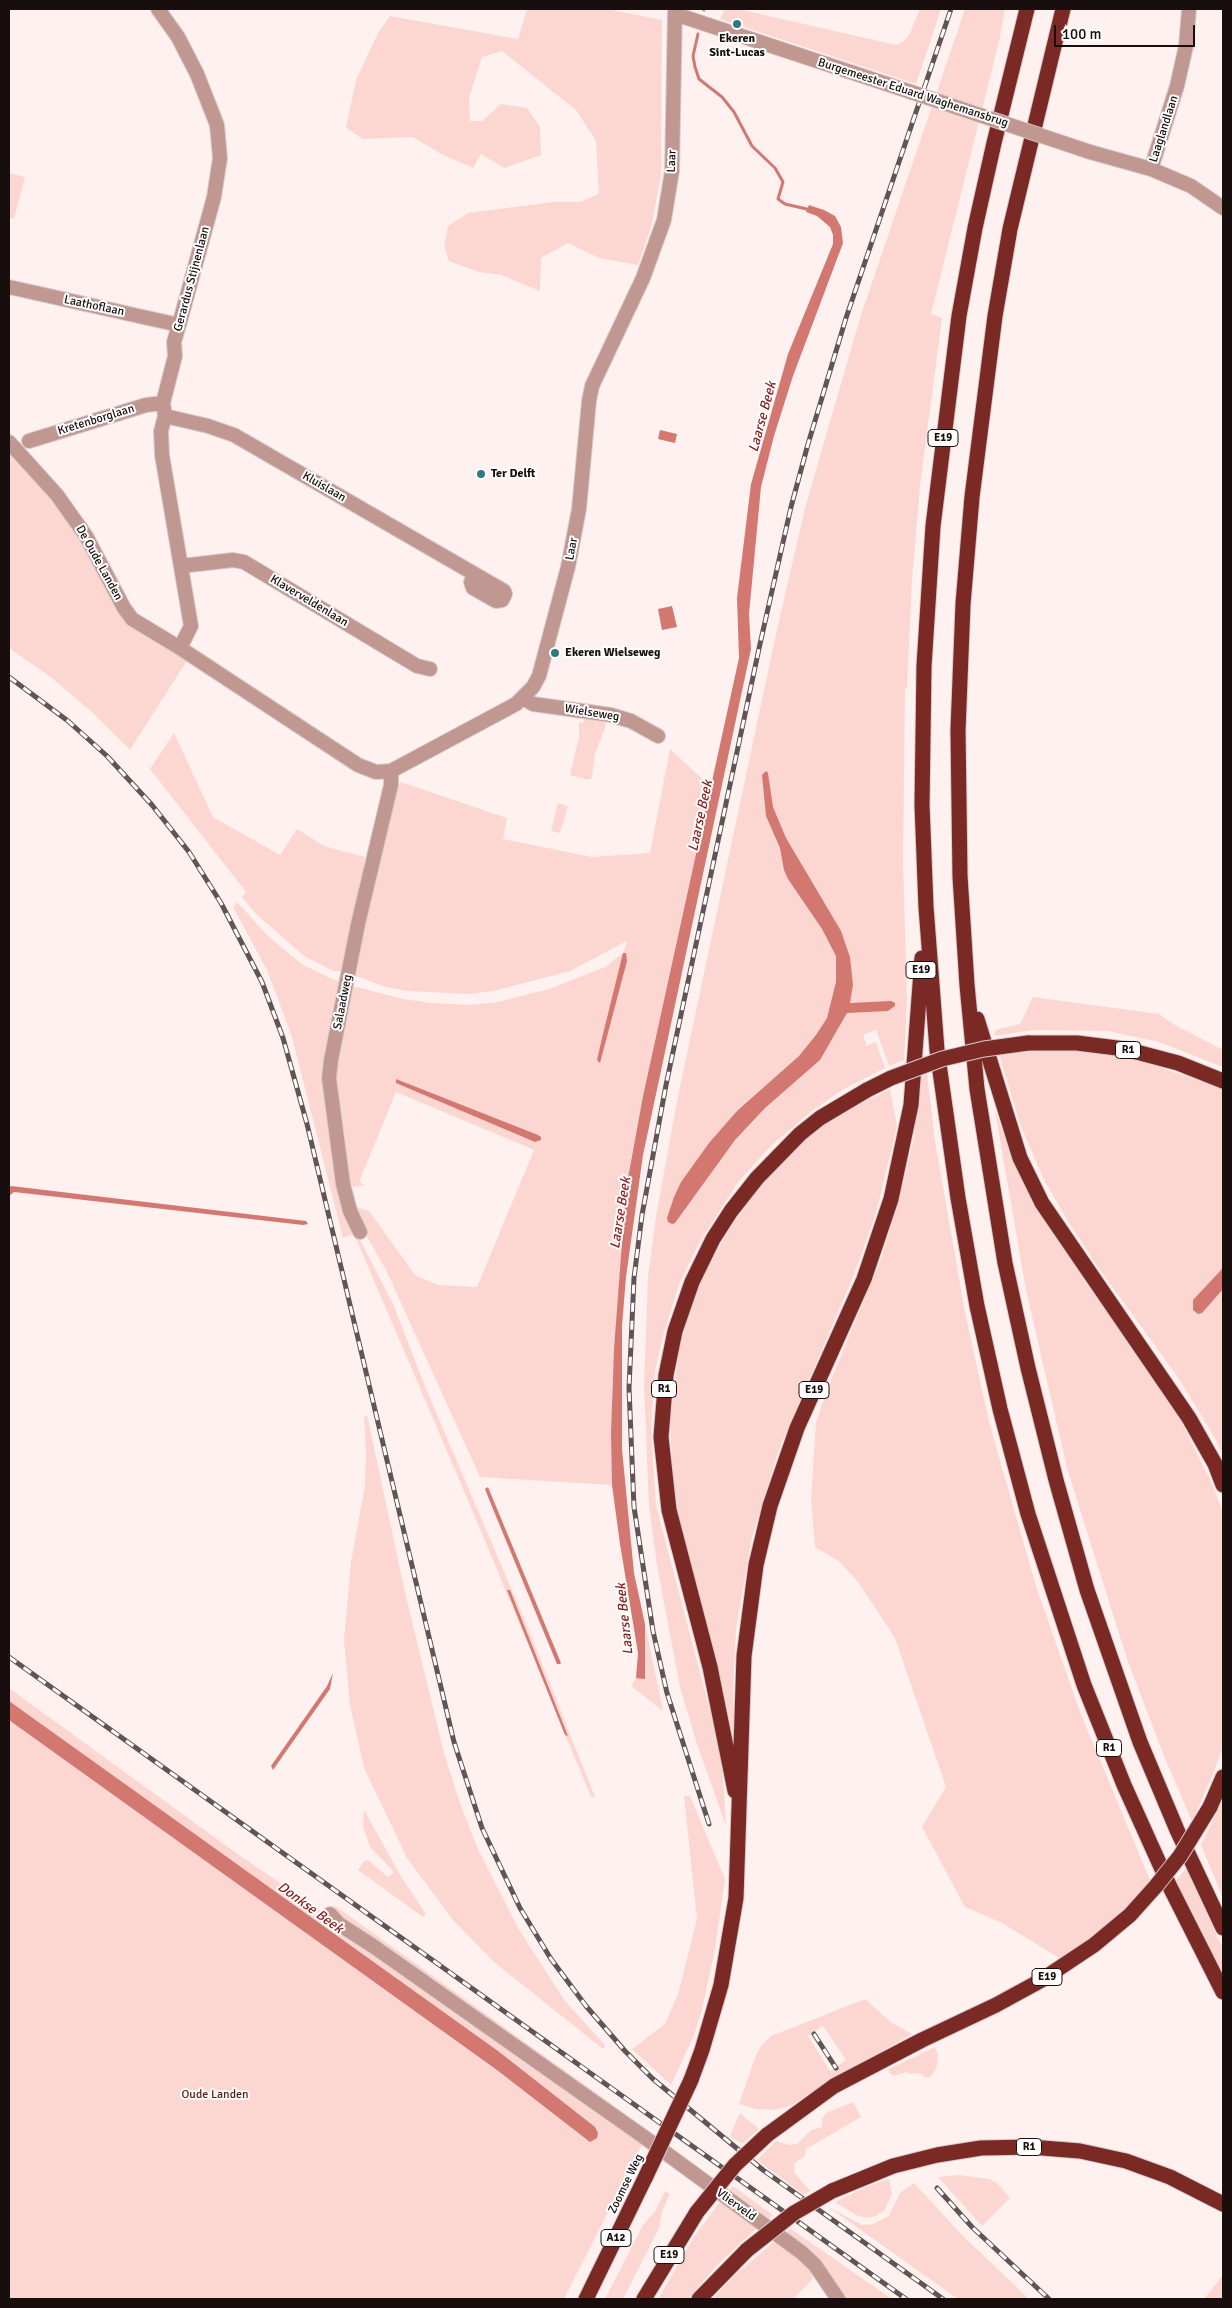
<!DOCTYPE html>
<style>
body{margin:0}
#map{position:relative;width:1232px;height:2308px;overflow:hidden;background:#fef1f0;font-family:Signika,sans-serif}
canvas{display:block}
.frame{position:absolute;inset:0;border:10px solid #170e0d;pointer-events:none}
.scale{position:absolute;left:1054px;top:25px;width:141px;height:22px;box-sizing:border-box;border:2px solid #170e0d;border-top:0;padding-left:6px;font-size:15px;line-height:18px;white-space:nowrap;color:#170e0d;-webkit-text-stroke:4px #fff;paint-order:stroke}
</style>
<div id="map">
<canvas width="1232" height="2308"></canvas>
<div class="frame"></div>
<div class="scale">100 m</div>
</div>
<script>
const ctx = document.querySelector('canvas').getContext('2d');
ctx.lineJoin = 'round';
function paint(path, color) {
  ctx.fillStyle = color;
  ctx.fill(path, 'evenodd');
}
function poly(rows) {
  const path = new Path2D();
  for (const r of rows) {
    path.moveTo(r[0], r[1]);
    for (let i = 2; i < r.length; i += 2) path.lineTo(r[i], r[i + 1]);
  }
  return path;
}
function stroke(path, color, width, dash) {
  ctx.strokeStyle = color;
  ctx.lineWidth = width;
  ctx.lineCap = dash ? 'butt' : 'round';
  ctx.setLineDash(dash || []);
  ctx.stroke(path);
}
function label(font, color, halo, rows, align = 'center') {
  ctx.font = font + ' Signika,sans-serif';
  ctx.lineWidth = 4;
  ctx.setLineDash([]);
  ctx.textBaseline = 'middle';
  ctx.strokeStyle = halo;
  ctx.fillStyle = color;
  for (const [text, x, y, turn = 0] of rows) {
    ctx.save();
    ctx.translate(x, y);
    ctx.rotate((+turn || 0) * Math.PI / 180);
    ctx.textAlign = isNaN(turn) ? turn : align;
    if (halo) ctx.strokeText(text, 0, 0);
    ctx.fillText(text, 0, 0);
    ctx.restore();
  }
}
paint(poly([
 [527,9,607,9,662,20,661,174,652,224,638,265,599,258,568,243,541,258,540,291,501,275,479,272,449,261,444,246,448,226,468,213,553,202,580,202,599,194,596,141,576,110,502,51,482,57,469,98,470,121,482,121,501,104,527,108,540,127,541,155,504,168,481,154,473,168,441,154,413,137,363,139,346,128,356,80,378,33,390,16,518,39],
 [725,9,738,9,896,45,903,42,909,35,920,9,941,9,916,84,720,19],
 [965,9,1005,9,1000,37,931,314,942,318,920,486,912,580,907,688,905,689,903,861,907,1001,904,1060,889,1066,876,1030,863,1035,867,1046,876,1042,885,1068,842,1090,808,1114,771,1146,739,1181,700,1241,680,1282,664,1332,655,1371,651,1430,656,1505,714,1726,723,1776,726,1826,697,1744,680,1687,657,1566,649,1506,644,1386,648,1277,656,1216,679,1091,774,643,805,508,860,318],
 [9,173,25,177,14,219,9,218],
 [9,448,47,490,102,570,118,608,188,659,130,750,94,714,52,678,9,648],
 [584,714,604,718,606,725,595,754,592,778,588,780,570,775,579,737,579,722,584,723],
 [174,733,213,817,280,855,297,829,324,846,365,857,359,896,342,971,333,971,304,956,255,913,242,897,246,892,150,769],
 [670,749,711,787,643,1096,626,1189,612,1391,612,1485,480,1477,386,1270,362,1228,355,1206,369,1211,416,1276,439,1285,477,1287,534,1150,396,1092,359,1182,365,1185,354,1187,349,1182,332,1091,351,988,357,987,403,999,432,1003,470,1005,498,1002,549,989,605,967,623,953,627,941,570,971,494,991,468,994,408,991,386,987,356,976,354,973,396,786,401,782,507,818,503,839,592,857,650,853],
 [558,803,568,806,560,833,551,831],
 [237,902,268,936,303,965,341,983,326,1065,352,1224,394,1306,426,1389,523,1616,595,1797,591,1797,473,1512,354,1234,343,1238,292,1037,267,970,233,907],
 [1033,997,1159,1014,1175,1025,1223,1050,1223,1067,1159,1042,1108,1031,1033,1030,995,1036,995,1030,1020,1024],
 [1067,1048,1127,1056,1223,1089,1223,1456,1215,1438,1177,1376,1095,1263,1066,1218,1043,1178,1021,1126,999,1055],
 [927,1074,935,1141,965,1312,989,1421,1001,1464,1036,1586,1080,1712,1150,1880,1125,1908,1092,1937,1061,1959,1002,1923,965,1907,922,1827,946,1787,895,1638,858,1582,840,1562,815,1547,811,1500,816,1422,828,1387,881,1259,899,1200,913,1143,921,1076],
 [890,1089,897,1126,876,1213,853,1277,779,1449,752,1537,736,1629,733,1689,734,1739,723,1691,674,1497,670,1422,678,1356,688,1315,704,1275,728,1231,762,1183,793,1151,825,1125,869,1097,871,1099],
 [995,1111,1013,1157,1055,1235,1088,1286,1124,1335,1177,1413,1212,1484,1223,1512,1223,1746,1212,1777,1192,1821,1164,1756,1127,1659,1067,1468,1026,1290],
 [367,1415,405,1592,444,1753,461,1806,477,1847,518,1928,565,2001,603,2043,605,2046,603,2049,494,1962,453,1920,407,1858,364,1768,350,1705,344,1640,351,1562,365,1486,366,1452,364,1417],
 [645,1624,656,1677,663,1711,631,1686,636,1678,645,1678],
 [9,1688,232,1850,322,1912,330,1924,496,2037,642,2145,564,2299,9,2299],
 [684,1796,690,1796,725,1879,715,1949,702,2010,694,2035,671,2085,632,2049,665,2024,678,1994,697,1919],
 [1223,1800,1223,1898,1201,1845],
 [364,1810,402,1878,426,1914,423,1917,358,1870,364,1861,368,1860,388,1877,394,1872,370,1847,363,1826],
 [1186,1868,1223,1949,1223,1976,1176,1881],
 [334,1905,649,2131,647,2134,336,1914],
 [865,1999,892,2023,912,2034,831,2080,792,2105,775,2110,756,2109,739,2104,756,2055,761,2046,771,2036],
 [823,2026,846,2060,830,2071,808,2036],
 [935,2047,938,2055,937,2066,931,2077,924,2077,920,2073,910,2074,907,2072,894,2076,889,2073,889,2069],
 [853,2102,861,2117,806,2149,805,2156,795,2163,794,2172,810,2191,804,2195,757,2160,776,2141,789,2145,797,2144,811,2130,822,2127,822,2119,826,2113],
 [740,2113,759,2129,742,2144,730,2136],
 [959,2175,989,2179,997,2183,1010,2198,982,2226,938,2177],
 [889,2179,892,2194,885,2210,876,2216,867,2218,856,2215,835,2202,866,2187],
 [914,2183,962,2235,1029,2299,958,2299,827,2206,862,2225,873,2224,889,2216,900,2193],
 [733,2186,773,2215,766,2221,727,2193],
 [665,2191,670,2194,662,2212,659,2228,623,2299,605,2299,643,2225,655,2211],
 [722,2199,759,2226,717,2265,688,2299,658,2299,694,2237],
 [791,2229,892,2299,846,2299,784,2234],
 [777,2239,811,2267,813,2275,812,2280,793,2299,713,2299,733,2277],
 [1223,2275,1223,2299,1204,2299,1218,2281]
]), '#fcd7d2');
paint(poly([
 [809,205,824,210,835,216,841,227,843,243,793,376,774,436,761,487,749,614,751,649,643,1155,626,1277,622,1326,622,1449,634,1573,645,1624,645,1679,636,1678,638,1653,620,1544,612,1485,611,1433,614,1349,626,1189,643,1096,739,658,737,598,751,484,788,354,833,244,833,235,830,227,817,216,806,212],
 [660,430,677,434,675,443,658,439],
 [672,606,677,627,662,630,658,609],
 [766,771,768,773,773,807,786,838,841,931,850,957,853,985,850,1003,891,1001,895,1003,895,1006,888,1011,847,1013,820,1060,765,1108,735,1140,675,1223,672,1224,668,1222,667,1218,674,1197,681,1182,709,1143,737,1111,799,1056,816,1035,827,1018,836,982,836,956,822,929,788,879,784,870,780,848,766,816,762,775],
 [623,953,626,953,627,961,600,1063,597,1060,602,1038],
 [396,1079,538,1135,541,1137,541,1140,535,1142,396,1083],
 [11,1186,306,1221,308,1224,303,1225,14,1192,9,1196,9,1188],
 [1223,1268,1223,1289,1202,1313,1198,1314,1193,1310,1193,1300],
 [488,1487,561,1663,560,1664,557,1664,495,1514,485,1489],
 [507,1590,510,1590,568,1736,565,1735],
 [333,1673,330,1689,273,1770,271,1766,327,1686],
 [9,1701,498,2051,595,2127,598,2133,597,2138,590,2142,497,2070,9,1720]
]), '#d27870');
stroke(poly([
 [704,9,704,10],
 [698,34,693,56,695,67,699,79,722,97,734,112,752,146,775,168,783,182,778,199,785,204,811,210]
]), '#d27870', 3);
const minor = poly([
 [158,9,178,37,197,74,217,125,220,158,214,197,179,325,174,342,175,356,163,403,165,416,161,431,162,455,191,626,180,648],
 [675,14,911,92],
 [1090,152,1151,169,1191,186,1223,208],
 [1151,169,1177,86,1186,46,1189,9],
 [9,287,179,325],
 [165,416,208,426,234,435,504,591,505,594,502,600,496,601,473,588,471,582,475,575],
 [29,441,146,405,163,403],
 [9,442,57,495,86,536,124,608,132,619,180,648,358,765,376,772,391,771,516,704,533,687,539,676,568,567,579,509,589,401,592,386,643,278,664,220,672,171,675,9],
 [181,566,233,560,244,562,417,666,430,669],
 [523,698,533,704,611,715,631,721,658,736],
 [360,1232,350,1211,343,1184,329,1078,331,1060,358,924,391,785,391,771],
 [330,1914,339,1924,373,1946,644,2137,801,2252,815,2265,838,2299]
]);
const highway = poly([
 [1027,9,994,143,975,228,959,316,933,526,924,666,922,805,926,907,937,1050,958,1198,977,1306,1000,1409,1028,1514,1084,1685,1124,1785,1170,1887,1223,1992],
 [1063,9,1010,229,995,316,972,497,963,604,958,730,960,876,967,985,977,1089,1005,1263,1028,1368,1056,1480,1087,1590,1140,1742,1177,1830,1223,1928],
 [977,1019,1020,1158,1042,1203,1189,1418,1215,1464,1223,1485],
 [1028,1043,1077,1043,1125,1049,1178,1063,1223,1081],
 [735,1791,710,1667,669,1510,661,1437,666,1375,675,1331,692,1282,713,1239,731,1211,757,1178,800,1134,820,1118,867,1090],
 [1210,1807,1223,1777],
 [691,2080,702,2050,721,1985,736,1898,744,1656,756,1565,770,1506,797,1428,864,1279,891,1199,911,1105,922,958],
 [767,2135,834,2086,922,2040,996,2005,1040,1981,1094,1945,1130,1915],
 [832,2191,893,2166,937,2155,981,2148,1030,2147,1080,2151,1126,2161,1170,2177,1223,2204],
 [586,2299,646,2176],
 [644,2299,697,2212],
 [699,2299,747,2250]
]);
stroke(minor, '#d9cdcc', 16);
stroke(highway, '#d9cdcc', 17);
stroke(minor, '#c19792', 14);
stroke(highway, '#7a2925', 15);
const rail = poly([
 [9,677,68,721,107,756,152,805,189,852,221,903,262,982,283,1038,307,1124,454,1742,482,1828,520,1908,551,1959,586,2006,625,2051,653,2079,763,2170,943,2299],
 [9,1657,906,2299],
 [709,1824,667,1693,653,1631,634,1507,629,1388,634,1278,642,1215,666,1085,760,644,791,507,808,444,846,318,951,9],
 [814,2034,836,2068],
 [937,2188,972,2227,1049,2299]
]);
stroke(rail, '#605554', 5);
stroke(rail, '#fff', 3, [9]);
const minorBridge = poly([
 [911,92,1090,152]
]);
const highwayBridge = poly([
 [867,1090,891,1078,942,1059,984,1049,1028,1043],
 [1130,1915,1156,1886,1180,1856,1210,1807],
 [646,2176,691,2080],
 [697,2212,735,2165,767,2135],
 [747,2250,794,2213,832,2191]
]);
stroke(minorBridge, '#d9cdcc', 16, []);
stroke(highwayBridge, '#d9cdcc', 17, []);
stroke(minorBridge, '#c19792', 14);
stroke(highwayBridge, '#7a2925', 15);
for (const [x, y, r, color] of [
 [737,24,5,"#317982"],
 [481,474,5,"#317982"],
 [555,653,5,"#317982"]
]) {
  const dot = new Path2D();
  dot.arc(x, y, r, 0, 2 * Math.PI);
  ctx.fillStyle = color;
  ctx.fill(dot);
  stroke(dot, '#fff', 2);
}
for (const [x, y, w] of [
 [943,438,30],
 [921,970,30],
 [1128,1050,25],
 [664,1389,25],
 [814,1390,30],
 [1109,1748,25],
 [1047,1977,30],
 [1029,2147,25],
 [616,2238,30],
 [669,2255,30]
]) {
  const box = new Path2D();
  box.roundRect(x - w / 2, y - 8.5, w, 17, 4);
  ctx.fillStyle = '#fff';
  ctx.fill(box);
  stroke(box, '#170e0d', 1);
}
label('bold 11px', '#170e0d', null, [
 ["E19",943,438],
 ["E19",921,970],
 ["R1",1128,1050],
 ["R1",664,1389],
 ["E19",814,1390],
 ["R1",1109,1748],
 ["E19",1047,1977],
 ["R1",1029,2147],
 ["A12",616,2238],
 ["E19",669,2255]
]);
label('bold 12px', '#170e0d', '#fff', [
 ["Ekeren",737,39,"center"],
 ["Sint-Lucas",737,53,"center"],
 ["Ter Delft",491,474],
 ["Ekeren Wielseweg",565,653]
], 'left');
label('12px', '#170e0d', '#fff', [
 ["Burgemeester Eduard Waghemansbrug",913,93,18],
 ["Laaglandlaan",1164,129,-72],
 ["Laar",672,161,-88],
 ["Gerardus Stijnenlaan",192,279,-75],
 ["Laathoflaan",94,306,12],
 ["Kretenborglaan",96,420,-17],
 ["Kluislaan",324,487,30],
 ["Laar",572,549,-79],
 ["De Oude Landen",99,563,61],
 ["Klaverveldenlaan",309,601,31],
 ["Wielseweg",592,713,9],
 ["Salaadweg",343,1002,-79],
 ["Zoomse Weg",626,2184,-64],
 ["Vlierveld",736,2205,36]
]);
label('12px', '#661514', '#fff', [
 ["Oude Landen",215,2095]
]);
label('italic 14px', '#8c211f', '#fff', [
 ["Laarse Beek",763,417,-75],
 ["Laarse Beek",701,816,-78],
 ["Laarse Beek",621,1213,-81],
 ["Laarse Beek",625,1619,-96],
 ["Donkse Beek",310,1908,36]
]);
</script>
